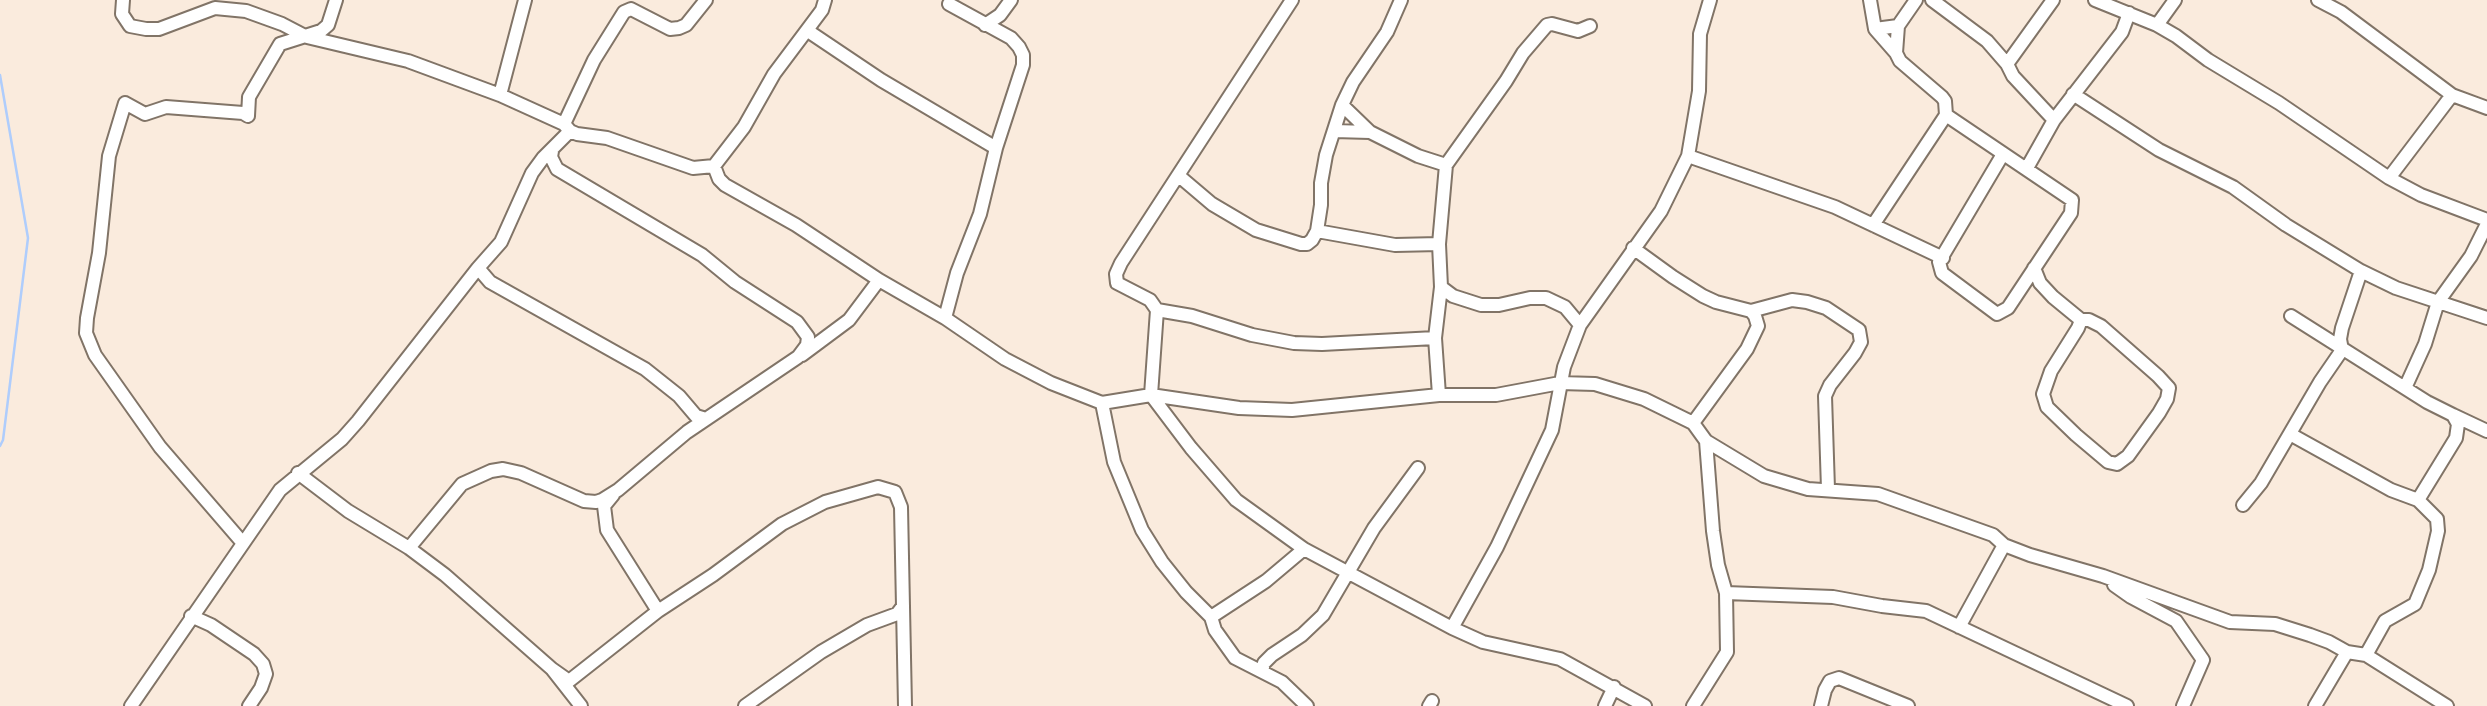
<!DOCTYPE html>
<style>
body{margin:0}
canvas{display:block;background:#faebdd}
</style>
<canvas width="2487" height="706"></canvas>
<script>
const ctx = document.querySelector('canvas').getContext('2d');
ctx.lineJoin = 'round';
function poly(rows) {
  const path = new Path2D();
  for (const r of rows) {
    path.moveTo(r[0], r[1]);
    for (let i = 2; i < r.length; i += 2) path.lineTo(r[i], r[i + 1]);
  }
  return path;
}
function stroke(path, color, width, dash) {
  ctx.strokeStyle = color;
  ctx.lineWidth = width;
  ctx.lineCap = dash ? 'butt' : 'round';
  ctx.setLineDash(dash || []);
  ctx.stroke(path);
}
stroke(poly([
 [0,75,28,238,3,440,0,446]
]), '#afcdfc', 2.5);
const minor = poly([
 [123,0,122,14,130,26,146,29,159,29,215,8,246,11,282,24,307,37,408,61,500,95,564,124,570,131,543,158,532,173,501,242,478,268,358,421,342,439,280,490,131,706],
 [1292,0,1121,263,1116,274,1117,283,1150,300,1157,310,1192,316,1252,335,1294,343,1322,344,1435,338],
 [1870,0,1875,29,1896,53],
 [1932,0,1987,41,2007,64],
 [2053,0,2007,64,2013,76,2054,120],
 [2095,0,2157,25,2176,36,2208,60,2279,103,2389,178,2452,95],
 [2318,0,2341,12,2452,95,2487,108],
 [949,4,1011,38,1019,47,1023,55,1023,65,996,148,980,214,957,273,945,318,1005,359,1051,383,1102,403,1151,395,1239,408,1292,410,1439,395,1496,395,1560,383,1595,384,1644,399,1693,423,1706,441,1764,476,1808,489,1878,494,1993,535,2004,545,2030,555,2103,576,2230,622,2275,624,2310,635,2329,642,2347,652,2366,655,2447,706],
 [985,25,1000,15,1011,0],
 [2157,25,2175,0],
 [1898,26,1896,53,1900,61,1942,97,1945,101,1946,115,2072,200,2071,213,2008,308,1997,314,1942,273,1939,262,2003,154],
 [1875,29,1898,26,1916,0],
 [808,31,881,80,996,148],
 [2073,94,2159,150,2233,187,2286,225,2361,271,2396,288,2487,318],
 [500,95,525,0],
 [1342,105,1370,132,1418,156,1446,165],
 [564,124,594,60,624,12,631,9,670,29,679,28,686,25,706,0],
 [570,131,577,134,607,138,693,168,714,166,744,127,774,74,822,10,825,0],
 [1334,131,1370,132],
 [1688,156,1835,207,1943,258],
 [714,166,719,179,725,185,796,225,879,280,945,318],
 [2027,168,2054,120,2122,32,2129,13],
 [1179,176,1212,204,1256,230,1301,244,1307,244,1312,240,1317,231,1321,205,1321,183,1326,155,1342,105,1353,82,1387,32,1401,0],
 [2389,178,2421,195,2487,220],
 [1873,225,1946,115],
 [1317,231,1395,245,1439,244],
 [1633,248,1673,277,1703,296,1716,302,1751,311,1792,300,1807,302,1826,308,1859,330,1861,342,1855,353,1830,385,1825,396,1828,489],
 [478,268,490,282,645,369,679,396,696,416,706,419],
 [2034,268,2040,283,2053,297,2081,320,2089,320,2101,326,2158,376,2169,388,2167,399,2159,413,2128,456,2117,464,2108,462,2076,435,2047,407,2043,394,2051,371,2078,328,2081,320],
 [1441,287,1453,296,1481,305,1499,305,1530,298,1546,298,1565,307,1580,325],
 [1157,310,1151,395,1191,448,1236,500,1304,549,1452,628,1483,642,1560,659,1645,706],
 [2291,316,2427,402,2453,415,2458,424,2456,438,2418,500],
 [802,355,849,320,879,280],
 [2405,388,2425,344,2438,302,2471,256,2487,224],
 [1439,395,1435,338,1441,287,1439,244,1446,165,1506,81,1523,53,1547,25,1552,24,1578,31,1590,26],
 [1102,403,1114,462,1142,530,1162,562,1186,592,1211,617,1215,630,1235,658,1282,682,1307,706],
 [2453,415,2487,431],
 [1693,423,1747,349,1758,326,1755,316,1751,311],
 [2290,434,2391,490,2418,500,2437,519,2438,531,2429,570,2415,604,2385,621,2366,655],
 [298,473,348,511,409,548,445,575,552,669,581,706],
 [613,495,604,506,607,530,658,611],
 [2243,505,2261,483,2320,382,2342,350,2340,339,2342,328,2361,271],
 [242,542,160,447,95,355,86,333,87,318,99,253,109,156,125,103,145,114,166,107,243,113,248,116,249,97,280,44,321,31,328,25,336,0],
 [409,548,462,484,491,471,503,469,521,473,584,501,596,502,602,500,618,490,687,432,798,357,807,345,808,337,797,322,735,282,702,255,557,169,551,157,552,151],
 [2114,585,2131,597,2176,621,2203,660,2183,706],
 [1726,593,1833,597,1882,606,1926,611,2127,706],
 [191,616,211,625,254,654,263,664,266,674,261,688,249,706],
 [1211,617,1266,581,1304,549],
 [1959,627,2004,545],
 [1452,628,1497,547,1552,430,1564,367,1580,325,1661,211,1688,156,1699,91,1700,34,1710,0],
 [552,669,569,681,658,611,713,575,782,524,825,502,878,487,895,492,901,507,905,706],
 [1262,671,1264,663,1272,655,1302,635,1323,615,1374,528,1418,468],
 [745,706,821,652,867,625,897,614,903,606],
 [1429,706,1432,701],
 [1605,706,1614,687],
 [1693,706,1727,652,1726,593,1718,565,1713,531,1706,441],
 [1821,706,1825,690,1830,681,1839,678,1908,706],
 [2315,706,2347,652]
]);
stroke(minor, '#817467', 16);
stroke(minor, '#fff', 12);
</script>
